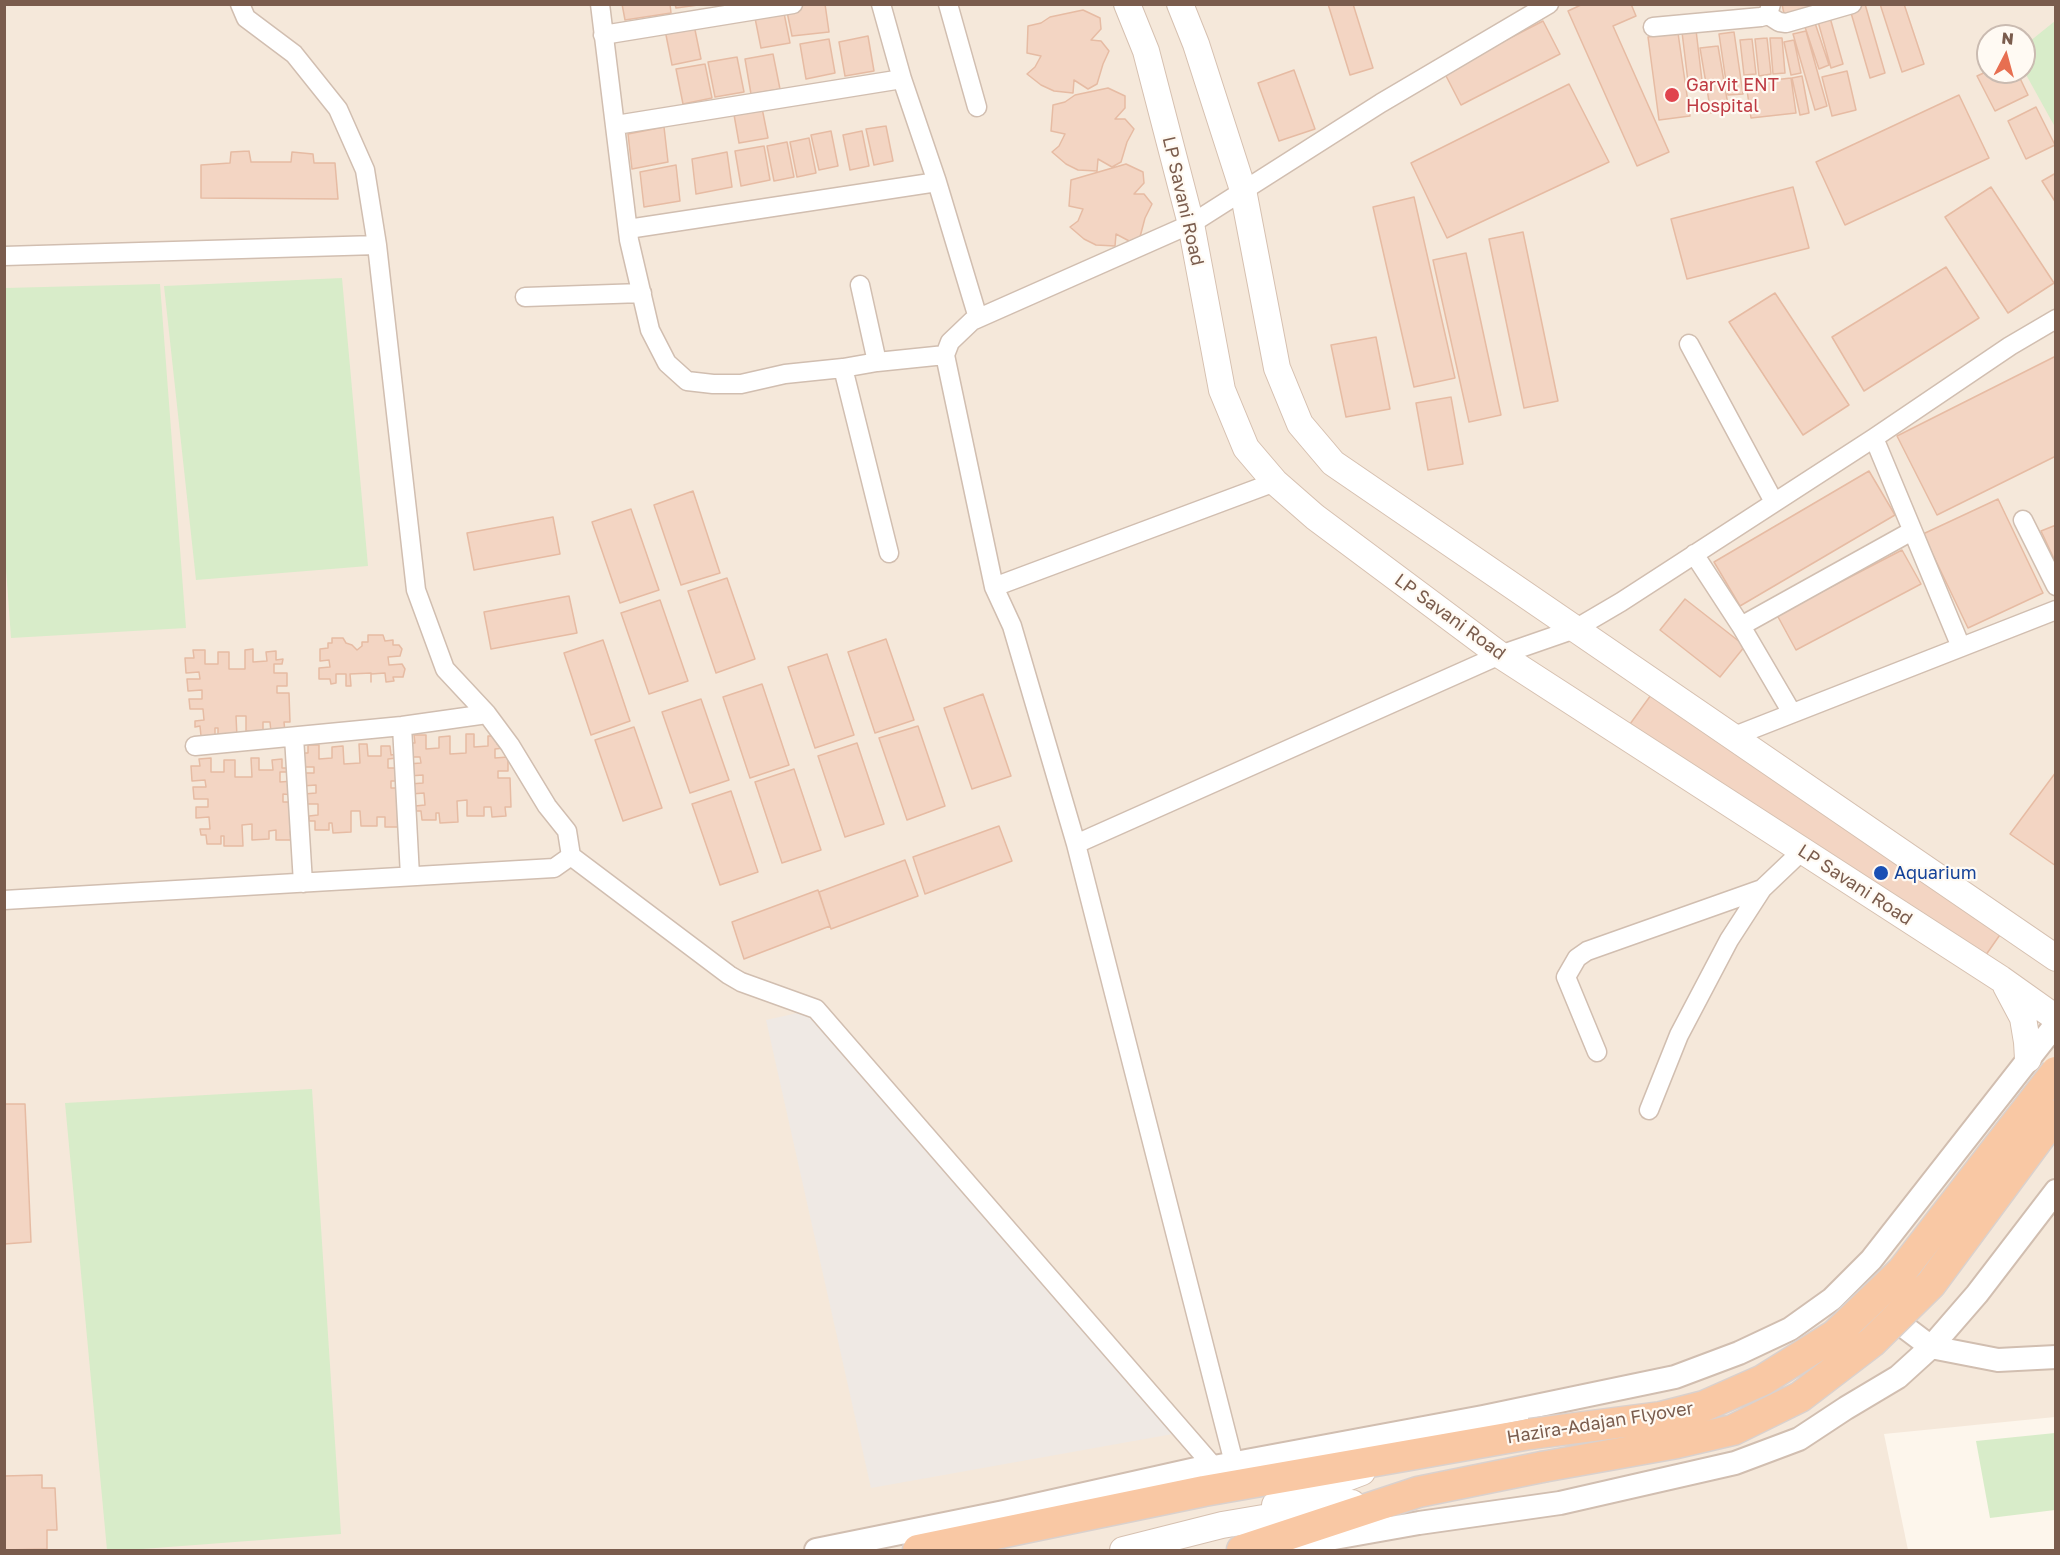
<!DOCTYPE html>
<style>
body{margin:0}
#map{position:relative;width:2060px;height:1555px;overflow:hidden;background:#fdf6ec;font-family:"Golos Text",sans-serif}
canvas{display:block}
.frame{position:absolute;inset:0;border:6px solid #7a5c4d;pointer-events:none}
.north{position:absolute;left:1976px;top:24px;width:60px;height:60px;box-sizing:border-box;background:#fffaf3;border:2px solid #cabbb1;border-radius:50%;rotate:6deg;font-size:16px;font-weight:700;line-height:24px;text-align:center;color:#7a5c4d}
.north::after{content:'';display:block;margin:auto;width:21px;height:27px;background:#e76f51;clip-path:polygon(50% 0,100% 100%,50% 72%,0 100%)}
</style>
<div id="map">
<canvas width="2060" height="1555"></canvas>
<div class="frame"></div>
<div class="north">N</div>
</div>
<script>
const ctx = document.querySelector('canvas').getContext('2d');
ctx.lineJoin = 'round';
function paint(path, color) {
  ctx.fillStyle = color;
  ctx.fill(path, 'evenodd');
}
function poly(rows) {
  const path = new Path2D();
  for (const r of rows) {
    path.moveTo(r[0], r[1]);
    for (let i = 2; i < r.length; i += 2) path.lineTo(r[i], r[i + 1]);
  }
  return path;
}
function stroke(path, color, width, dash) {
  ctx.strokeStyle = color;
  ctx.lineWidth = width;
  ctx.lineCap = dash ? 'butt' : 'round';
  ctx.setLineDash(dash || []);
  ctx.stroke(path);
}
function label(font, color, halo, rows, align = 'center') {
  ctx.font = font + ' "Golos Text",sans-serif';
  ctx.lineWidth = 4.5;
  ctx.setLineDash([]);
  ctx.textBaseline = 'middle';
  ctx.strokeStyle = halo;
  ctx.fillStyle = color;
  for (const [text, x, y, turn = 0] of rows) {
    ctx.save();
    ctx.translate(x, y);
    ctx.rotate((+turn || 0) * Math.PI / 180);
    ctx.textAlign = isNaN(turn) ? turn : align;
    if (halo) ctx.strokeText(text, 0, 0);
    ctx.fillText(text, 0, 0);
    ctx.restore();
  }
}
paint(poly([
 [5,5,2055,5,2055,1417,1884,1434,1908,1550,5,1550],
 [1988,36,2024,36,2024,72,1988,72]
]), '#f5e8da');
paint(poly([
 [816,1009,1184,1432,871,1488,766,1020]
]), '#efe9e4');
paint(poly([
 [2055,21,2055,127,2024,71,2024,46],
 [342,278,368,566,196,580,164,286],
 [160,284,186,628,11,638,4,541,5,288],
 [312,1089,341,1534,129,1550,107,1550,65,1103],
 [2055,1433,2055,1510,1990,1518,1976,1441]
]), '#d8ecc9');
const building = poly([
 [622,4,670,4,671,13,625,20,622,4],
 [675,4,698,4,698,5,676,8,675,4],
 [804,4,825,4,829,32,792,36,786,7,804,4],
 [1328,4,1353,4,1373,68,1350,75,1328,4],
 [1583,4,1631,4,1636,16,1613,26,1669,152,1637,166,1568,11,1583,4],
 [1782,4,1810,4,1811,10,1784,14,1782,4],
 [1855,4,1865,4,1885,73,1870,78,1849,6,1855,4],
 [1880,4,1904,4,1924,64,1902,72,1880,4],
 [783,8,790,43,761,48,754,13,783,8],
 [1083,10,1100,18,1101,29,1091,40,1101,41,1109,51,1103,64,1097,84,1088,89,1074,80,1073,93,1054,91,1041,85,1027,74,1035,67,1041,56,1027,53,1028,26,1041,23,1050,17,1083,10],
 [1829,14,1843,64,1831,68,1817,18,1829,14],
 [1813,17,1829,65,1819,69,1803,21,1813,17],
 [1543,21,1560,54,1461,105,1444,72,1543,21],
 [694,25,701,59,672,65,665,30,694,25],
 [1696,30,1703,89,1689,90,1682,32,1696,30],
 [1806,31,1827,106,1815,110,1793,34,1806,31],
 [1734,32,1743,94,1728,95,1719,34,1734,32],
 [1678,33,1690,116,1659,120,1648,37,1678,33],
 [868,36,874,71,845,76,839,42,868,36],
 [1767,38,1771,74,1759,76,1755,39,1767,38],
 [1770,38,1782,38,1785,73,1773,74,1770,38],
 [829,39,835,73,806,79,800,44,829,39],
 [1752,39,1756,74,1744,75,1740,40,1752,39],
 [1794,40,1801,73,1791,75,1784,42,1794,40],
 [1718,46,1729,111,1711,113,1700,48,1718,46],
 [773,54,780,89,751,94,745,59,773,54],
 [737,57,744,92,715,97,708,62,737,57],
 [705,64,712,98,683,104,676,69,705,64],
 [1294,70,1315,129,1279,141,1258,83,1294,70],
 [1847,71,1856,110,1832,116,1822,77,1847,71],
 [1988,71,2017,72,2028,95,1995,111,1977,76,1988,71],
 [1802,76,1809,113,1800,115,1792,78,1802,76],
 [1791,78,1796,113,1751,118,1746,83,1791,78],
 [1569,84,1609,162,1447,238,1411,163,1569,84],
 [1108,88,1125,96,1125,108,1115,119,1125,119,1134,129,1127,142,1121,162,1112,167,1098,159,1097,171,1078,170,1066,164,1052,152,1059,146,1065,134,1051,131,1053,105,1065,102,1075,95,1108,88],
 [1959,95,1989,158,1845,225,1816,162,1959,95],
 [761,103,768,138,739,143,733,109,761,103],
 [2036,107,2055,145,2026,159,2008,121,2036,107],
 [886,126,893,161,874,165,866,129,886,126],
 [664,127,668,162,632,169,628,134,664,127],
 [831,131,838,166,819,170,811,135,831,131],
 [862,131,869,166,850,170,843,135,862,131],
 [809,138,816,173,797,177,790,142,809,138],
 [787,142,794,177,774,181,767,146,787,142],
 [764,146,770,180,741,186,735,151,764,146],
 [249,151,251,162,291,162,292,152,313,154,314,163,335,163,338,199,201,198,201,165,230,163,231,152,249,151],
 [727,152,732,187,696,194,692,159,727,152],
 [1126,164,1143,172,1144,183,1134,194,1144,194,1152,204,1145,218,1140,237,1131,242,1116,234,1115,246,1096,245,1084,239,1070,227,1078,221,1083,209,1069,206,1071,180,1126,164],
 [676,165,680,201,644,207,640,172,676,165],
 [2056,173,2056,203,2042,181,2056,173],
 [1793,187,1809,248,1687,279,1671,219,1793,187],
 [1991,187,2054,283,2008,313,1945,217,1991,187],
 [1414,197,1455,378,1414,387,1373,207,1414,197],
 [1523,232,1558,401,1524,408,1489,239,1523,232],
 [1466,253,1501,415,1469,422,1433,260,1466,253],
 [1946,267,1979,318,1864,391,1832,337,1946,267],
 [1775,293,1849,405,1803,435,1729,322,1775,293],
 [1376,337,1390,409,1346,417,1331,345,1376,337],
 [2056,356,2056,456,1937,515,1897,436,2056,356],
 [1451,397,1463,464,1428,470,1416,403,1451,397],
 [1869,471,1895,515,1740,606,1714,562,1869,471],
 [693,491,720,573,681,585,654,505,693,491],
 [1998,499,2043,593,1968,628,1923,534,1998,499],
 [631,509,659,590,620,603,592,522,631,509],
 [553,517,560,554,474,570,467,533,553,517],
 [2056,525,2056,563,2041,531,2056,525],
 [1902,550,1921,584,1796,650,1777,615,1902,550],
 [727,578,755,659,716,673,688,591,727,578],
 [569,596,577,633,491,649,484,612,569,596],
 [1685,599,1745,646,1720,677,1660,630,1685,599],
 [660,600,688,681,649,694,621,613,660,600],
 [368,635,383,635,385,641,393,640,393,645,399,645,402,649,400,656,388,657,389,665,402,664,405,669,403,677,393,677,394,681,386,682,385,673,371,674,371,682,371,673,350,674,351,686,346,686,346,674,336,674,336,683,331,684,330,679,319,679,319,668,330,667,329,660,320,661,320,649,328,648,328,643,332,643,332,638,343,638,346,643,352,645,357,650,362,646,362,642,368,642,368,635],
 [886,639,914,720,875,733,848,652,886,639],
 [603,640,630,721,591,735,564,653,603,640],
 [253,649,253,662,267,661,266,652,276,651,276,660,283,659,282,664,274,664,274,673,287,673,287,686,277,686,277,693,289,693,290,722,284,722,285,732,271,732,270,722,263,722,263,731,246,731,246,716,236,716,237,737,218,738,218,728,215,728,215,735,201,736,200,726,195,727,195,721,204,720,203,709,190,709,189,699,202,699,202,690,188,691,187,679,200,679,199,672,186,673,185,658,194,658,193,650,205,650,205,664,218,664,218,652,229,652,229,669,245,669,245,650,253,649],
 [827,654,854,735,815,748,788,667,827,654],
 [762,684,789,765,750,778,723,697,762,684],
 [1656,688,2004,929,1974,972,1625,731,1656,688],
 [983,694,1011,776,972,789,944,708,983,694],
 [701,699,729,780,690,793,662,712,701,699],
 [918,726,945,806,907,820,879,738,918,726],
 [634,727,662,808,623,821,595,740,634,727],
 [466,734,474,734,474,747,488,746,488,736,497,736,497,744,504,744,504,748,495,749,495,758,508,757,508,771,498,771,498,778,510,778,511,807,505,807,506,816,492,817,491,807,484,807,484,816,467,816,467,800,457,801,458,822,440,823,439,813,436,813,436,820,422,820,421,811,416,811,415,806,425,805,424,793,411,794,410,784,423,783,423,775,409,776,408,764,421,763,420,757,407,757,406,743,415,743,414,735,426,735,426,749,439,748,439,737,450,736,450,754,466,753,466,734],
 [857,743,884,824,845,837,818,756,857,743],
 [359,744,367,744,368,756,381,756,381,746,390,746,391,755,397,754,397,758,388,759,388,768,401,768,401,781,391,781,391,788,403,788,399,827,385,827,385,817,377,817,377,826,361,826,360,811,351,811,351,832,333,833,332,823,329,823,329,830,315,830,315,821,309,821,309,816,318,815,318,804,304,804,304,794,316,793,316,785,302,786,302,773,314,773,314,767,300,767,300,753,308,753,308,745,319,745,319,759,332,758,332,747,343,746,344,764,360,763,359,744],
 [211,758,211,772,224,772,224,760,235,760,235,777,252,777,251,758,259,758,259,770,273,770,272,760,282,759,282,768,288,768,289,772,280,772,280,782,293,781,293,795,283,794,283,802,295,802,295,830,290,831,291,840,276,840,276,830,269,831,269,839,252,840,252,824,242,825,243,846,224,846,224,836,221,836,221,844,207,844,206,835,201,835,200,829,210,829,209,817,196,818,196,807,208,807,208,799,194,799,193,787,206,787,205,780,192,781,191,766,200,766,199,759,211,758],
 [794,769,821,850,782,863,755,782,794,769],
 [2056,772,2056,866,2010,834,2056,772],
 [731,791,758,872,720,885,692,804,731,791],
 [999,826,1012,861,925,894,913,857,999,826],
 [905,860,918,896,831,929,819,892,905,860],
 [818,890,830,926,744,959,732,922,818,890],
 [4,1104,25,1104,31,1242,4,1244,4,1104],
 [42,1475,42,1488,55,1488,57,1530,47,1530,47,1549,4,1550,4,1476,42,1475]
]);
paint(building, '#f3d5c3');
stroke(building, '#e6bba3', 1.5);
const minor = poly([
 [240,4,246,18,294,54,338,109,365,170,377,245,416,590,445,669,487,714,510,745,547,806,567,831,571,856,729,975,741,982,816,1009,1214,1467],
 [600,4,629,240,650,330,667,363,687,381,713,384,741,384,785,374,843,368,877,362,945,355],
 [881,4,902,79,937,182,978,318],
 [948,4,977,107],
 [1549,4,1381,103,1191,224,972,321,950,342,945,355,994,587,1012,626,1076,844,1500,655,1575,629,1621,602,1874,438,2010,346,2056,319],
 [1768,15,1779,22,1786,23,1852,4],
 [1653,27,1761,17,1768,15,1771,4],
 [603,35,793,4],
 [616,125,902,79],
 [628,229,937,182],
 [4,256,377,245],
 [860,285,877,362],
 [525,297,642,293],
 [1689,344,1774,502],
 [843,368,889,553],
 [1874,438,1961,647],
 [2023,520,2056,586],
 [1694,554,1741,626,1792,713],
 [994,587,1275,482],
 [1741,626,1912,531],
 [402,726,410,876],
 [294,737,303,883],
 [1732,737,2056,610],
 [195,746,402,726,487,714],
 [1076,844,1234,1463],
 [4,900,554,868,571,856],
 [1597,1052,1566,977,1577,958,1587,951,1762,889,1802,851],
 [1649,1110,1679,1035,1729,940,1762,889]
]);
const tertiary = poly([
 [1882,1310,1931,1347,1998,1360,2056,1357],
 [1289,1546,1419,1523,1560,1503,1735,1463,1799,1439,1846,1408,1898,1377,1931,1347,1977,1294,2056,1191],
 [816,1550,1004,1512,1196,1469,1214,1467,1483,1417,1675,1377,1739,1353,1790,1329,1832,1299,1871,1260,2056,1024]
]);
const secondary = poly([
 [1127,4,1146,51,1191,224,1222,390,1246,448,1275,482,1315,517,1500,655,2001,979,2056,1018],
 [1180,4,1196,44,1243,190,1277,368,1300,424,1333,463,2056,958],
 [2006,986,2023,1018,2027,1042,2028,1059],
 [1275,1505,1362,1472],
 [1123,1550,1222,1525,1352,1503]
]);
const trunk = poly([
 [918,1550,1204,1491,1530,1434],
 [1242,1550,1418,1492,1542,1467]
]);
stroke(minor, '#d1beb0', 21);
stroke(tertiary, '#d1beb0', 26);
stroke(secondary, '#d6c0b0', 28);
stroke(trunk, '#dad1cd', 33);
stroke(minor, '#fff', 18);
stroke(tertiary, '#fff', 22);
stroke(secondary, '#fff', 26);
stroke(trunk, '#f9c8a4', 30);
const trunkBridge = poly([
 [1530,1434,1661,1417,1704,1406,1763,1380,1835,1335,1902,1271,2056,1072],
 [1542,1467,1677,1443,1733,1430,1800,1397,1872,1342,1931,1284,2056,1115]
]);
stroke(trunkBridge, '#dad1cd', 33, []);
stroke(trunkBridge, '#f9c8a4', 30);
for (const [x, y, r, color] of [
 [1672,95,8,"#e0444e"],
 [1881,873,8,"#1a4fb4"]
]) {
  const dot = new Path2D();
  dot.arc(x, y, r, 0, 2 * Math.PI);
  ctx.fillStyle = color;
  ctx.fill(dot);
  stroke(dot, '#fffaf3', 2);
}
label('18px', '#be3a42', '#fffaf3', [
 ["Garvit ENT",1686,85],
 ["Hospital",1686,106]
], 'left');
label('18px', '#7a5c4d', '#fffaf3', [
 ["LP Savani Road",1183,201,77],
 ["LP Savani Road",1450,617,36],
 ["LP Savani Road",1855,885,33],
 ["Hazira-Adajan Flyover",1600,1423,-9]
]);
label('18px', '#164399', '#fffaf3', [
 ["Aquarium",1894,873]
], 'left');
</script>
